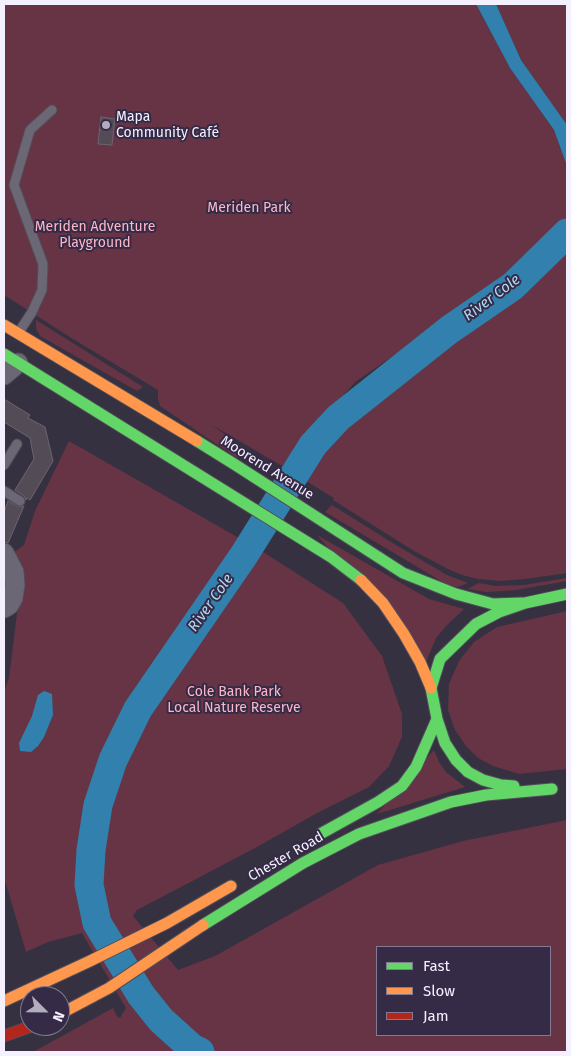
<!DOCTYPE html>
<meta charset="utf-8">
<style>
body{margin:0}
#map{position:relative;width:571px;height:1056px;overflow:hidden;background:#363140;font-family:"Fira Sans",sans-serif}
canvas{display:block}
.frame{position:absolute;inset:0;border:5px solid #f5f0fe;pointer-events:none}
.legend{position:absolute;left:376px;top:946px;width:175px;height:90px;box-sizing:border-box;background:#352b46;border:1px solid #827a90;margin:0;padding:6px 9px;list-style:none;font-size:15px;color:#f5f0fe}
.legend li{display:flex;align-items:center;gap:10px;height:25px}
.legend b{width:25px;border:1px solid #827a90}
.north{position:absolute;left:20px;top:986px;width:50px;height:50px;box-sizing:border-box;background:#352b46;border:1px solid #827a90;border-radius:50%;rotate:113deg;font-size:14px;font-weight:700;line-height:20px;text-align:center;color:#f5f0fe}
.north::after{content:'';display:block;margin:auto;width:18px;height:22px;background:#b2adbc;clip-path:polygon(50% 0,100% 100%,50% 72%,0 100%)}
</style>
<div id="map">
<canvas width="571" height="1056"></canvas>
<div class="frame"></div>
<ul class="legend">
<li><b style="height:6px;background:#63d668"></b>Fast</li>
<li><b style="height:6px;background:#ff974d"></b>Slow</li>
<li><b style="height:6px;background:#b3261e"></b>Jam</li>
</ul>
<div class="north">N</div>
</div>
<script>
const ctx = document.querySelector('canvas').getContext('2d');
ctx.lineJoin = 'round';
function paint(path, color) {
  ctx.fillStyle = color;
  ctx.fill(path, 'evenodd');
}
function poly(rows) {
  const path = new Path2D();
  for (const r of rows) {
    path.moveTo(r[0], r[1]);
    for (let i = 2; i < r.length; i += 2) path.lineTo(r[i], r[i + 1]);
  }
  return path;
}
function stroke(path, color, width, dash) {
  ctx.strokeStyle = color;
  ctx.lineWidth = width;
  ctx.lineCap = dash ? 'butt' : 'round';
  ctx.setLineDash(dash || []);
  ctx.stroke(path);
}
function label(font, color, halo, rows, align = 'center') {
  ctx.font = font + ' "Fira Sans",sans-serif';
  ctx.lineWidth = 4;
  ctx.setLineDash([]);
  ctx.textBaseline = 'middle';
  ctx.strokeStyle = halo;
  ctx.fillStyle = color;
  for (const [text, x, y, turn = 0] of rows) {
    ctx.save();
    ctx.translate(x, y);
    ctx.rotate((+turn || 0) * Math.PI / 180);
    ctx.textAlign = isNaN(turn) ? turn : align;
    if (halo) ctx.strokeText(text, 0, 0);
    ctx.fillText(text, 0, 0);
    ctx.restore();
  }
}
paint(poly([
 [4,4,476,4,510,68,554,130,567,166,567,220,558,233,522,263,443,322,355,382,282,466,212,425,243,448,237,458,160,406,158,399,158,390,73,339,4,295],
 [496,4,567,4,567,125,521,60],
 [567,247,567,573,525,579,500,581,478,579,462,575,448,569,414,551,333,500,334,498,301,478,340,427,379,400,457,336,514,294,558,257],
 [36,320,143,387,137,391,40,336,36,329],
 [69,441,260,550,343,603,382,656,402,714,402,737,389,766,369,787,319,812,257,847,137,910,133,916,178,970,215,956,378,865,463,841,567,820,567,1052,33,1052,113,1008,117,1016,120,1018,126,1008,82,933,48,942,26,952,4,877,4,692,9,678,21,581,13,553,24,545,35,511],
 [377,947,550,947,550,1035,377,1035],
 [332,505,396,545,447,575,468,583,458,587,446,584,325,512],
 [317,535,429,599,464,609,446,626,436,638,426,662],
 [567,578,567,581,516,590,487,592,467,589,479,583,496,586,524,585],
 [567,611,567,769,519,774,493,766,478,758,466,746,455,730,448,710,449,684,459,661,474,642,497,627],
 [434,750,439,762,446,772,465,787,377,814]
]), '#663444');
paint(poly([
 [476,4,496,4,521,60,567,125,567,166,554,130,510,68],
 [44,691,52,694,53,715,44,737,38,746,31,752,20,751,19,743,32,716,38,695]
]), '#3180ad');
stroke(poly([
 [200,1052,192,1048,161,1020,141,995,97,923,89,885,91,850,98,805,113,760,138,709,244,555,313,445,338,418,449,330,513,286,567,233]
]), '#3180ad', 29);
const building = poly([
 [101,117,115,119,112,145,98,144,101,117],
 [4,399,30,415,28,418,45,427,53,461,30,500,27,498,26,500,24,496,15,490,34,459,30,438,4,422,4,399],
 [8,501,19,507,24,506,8,543,4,542,4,512,8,501]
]);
paint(building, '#534c57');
stroke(building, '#6c6470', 1);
const lane = poly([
 [19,332,32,312,42,290,43,264,14,185,30,130,52,110],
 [4,465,17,444],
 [4,491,20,501]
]);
const street = poly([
 [4,375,18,363],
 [4,553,14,572,15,585,13,598,9,605,4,608]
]);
const fast = poly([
 [4,354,331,557,361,580],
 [197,441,234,464,403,573,456,594,493,604,522,603],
 [514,786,501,785,483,780,468,772,456,760,445,743,437,719,431,688,440,659,476,624,499,612,525,603,567,594],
 [322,833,378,802,402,786,416,767,437,719],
 [203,925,303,863,359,834,451,802,486,795,552,789]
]);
const slow = poly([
 [4,325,197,441],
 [361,580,383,603,404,634,420,662,431,688],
 [4,1001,90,961,167,923,231,886],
 [60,1014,109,988,203,925]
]);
const jam = poly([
 [4,1036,32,1026]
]);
stroke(lane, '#524e5a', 11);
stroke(street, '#524e5a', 21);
stroke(fast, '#524e5a', 13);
stroke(slow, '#524e5a', 13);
stroke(jam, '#524e5a', 13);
stroke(lane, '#6c6774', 9);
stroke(street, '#6c6774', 19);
stroke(fast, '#63d668', 11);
stroke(slow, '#ff974d', 11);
stroke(jam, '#b3261e', 11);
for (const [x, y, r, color] of [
 [106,125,5,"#b2adbc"]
]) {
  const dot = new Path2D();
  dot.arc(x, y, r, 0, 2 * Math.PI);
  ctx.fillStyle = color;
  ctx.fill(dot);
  stroke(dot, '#352b46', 2);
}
label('14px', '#f5f0fe', '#352b46', [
 ["Mapa",116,117],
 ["Community Café",116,133]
], 'left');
label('14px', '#feb7c7', '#352b46', [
 ["Meriden Park",249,208],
 ["Meriden Adventure",95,227],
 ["Playground",95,243],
 ["Cole Bank Park",234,692],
 ["Local Nature Reserve",234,708]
]);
label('14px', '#f5f0fe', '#352b46', [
 ["Moorend Avenue",267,468,32],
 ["Chester Road",286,857,-30]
]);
label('italic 15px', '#b0d8f2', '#352b46', [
 ["River Cole",492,298,-37],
 ["River Cole",211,603,-55]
]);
</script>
